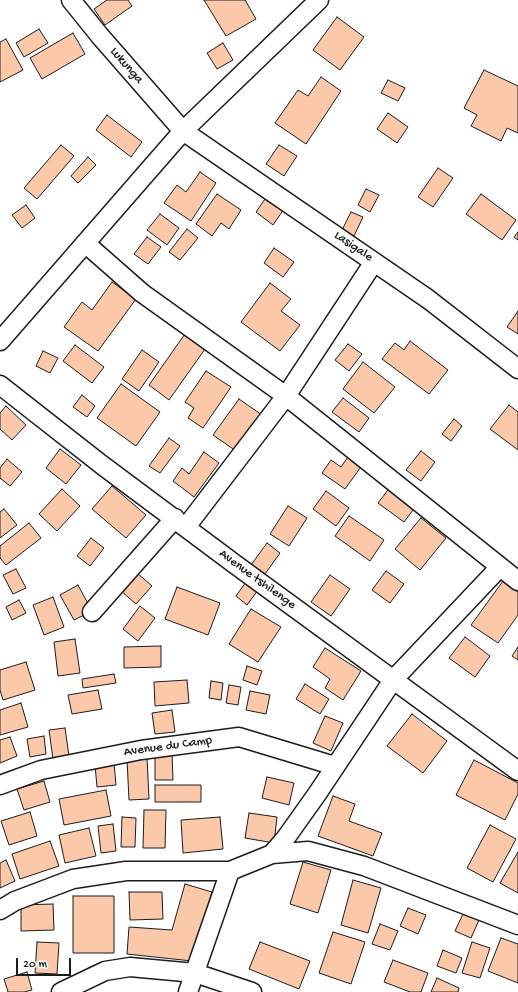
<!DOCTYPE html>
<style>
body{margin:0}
#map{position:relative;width:518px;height:992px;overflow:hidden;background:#fff;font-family:"Gochi Hand",sans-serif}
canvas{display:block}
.scale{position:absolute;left:16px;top:958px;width:55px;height:18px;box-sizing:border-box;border:2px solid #1c1c1c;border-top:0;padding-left:5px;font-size:12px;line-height:14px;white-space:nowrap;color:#1c1c1c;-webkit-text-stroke:3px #fff;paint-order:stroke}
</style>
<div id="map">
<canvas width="518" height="992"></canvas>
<div class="scale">20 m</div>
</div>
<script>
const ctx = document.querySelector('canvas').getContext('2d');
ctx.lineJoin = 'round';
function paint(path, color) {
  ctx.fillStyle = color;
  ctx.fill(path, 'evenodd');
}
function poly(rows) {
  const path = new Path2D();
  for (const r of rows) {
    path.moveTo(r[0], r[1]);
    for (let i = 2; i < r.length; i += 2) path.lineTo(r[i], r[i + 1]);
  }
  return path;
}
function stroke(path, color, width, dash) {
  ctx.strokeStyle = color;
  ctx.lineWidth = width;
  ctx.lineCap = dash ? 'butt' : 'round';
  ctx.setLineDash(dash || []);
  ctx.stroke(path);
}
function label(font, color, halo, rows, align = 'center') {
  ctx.font = font + ' "Gochi Hand",sans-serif';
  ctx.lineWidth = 4;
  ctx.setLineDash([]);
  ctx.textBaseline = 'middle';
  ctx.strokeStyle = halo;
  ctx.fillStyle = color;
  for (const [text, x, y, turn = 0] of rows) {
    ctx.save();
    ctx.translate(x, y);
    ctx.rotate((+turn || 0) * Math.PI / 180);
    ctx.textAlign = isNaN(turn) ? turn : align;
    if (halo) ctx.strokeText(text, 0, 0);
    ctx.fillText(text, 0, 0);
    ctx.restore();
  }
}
const building = poly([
 [107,0,128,0,132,6,105,25,94,9,107,0],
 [204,0,245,0,256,19,226,36,204,0],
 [337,17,364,37,340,70,313,50,337,17],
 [39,29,48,43,24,57,16,43,39,29],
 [73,33,85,54,42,79,30,58,73,33],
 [6,39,23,70,0,82,0,42,6,39],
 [223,43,233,60,217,69,207,53,223,43],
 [484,70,518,86,518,133,507,128,501,141,471,126,477,115,464,108,484,70],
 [321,77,341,91,306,144,275,123,298,90,308,96,321,77],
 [388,80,405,88,398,101,381,93,388,80],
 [388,113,408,127,397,143,377,129,388,113],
 [107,115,142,142,131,157,96,130,107,115],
 [61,145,74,156,37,199,24,188,61,145],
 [279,145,297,156,284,176,266,164,279,145],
 [88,157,96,165,78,183,71,176,88,157],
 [438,168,453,178,433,207,418,197,438,168],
 [200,172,216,183,191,221,164,203,177,185,186,192,200,172],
 [366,189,379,195,370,212,358,205,366,189],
 [217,194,241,210,229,229,221,223,212,236,196,224,217,194],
 [481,194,516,220,502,240,466,214,481,194],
 [267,196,284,209,273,225,256,212,267,196],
 [26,205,35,218,22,228,12,215,26,205],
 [351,212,363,217,354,236,342,230,351,212],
 [160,214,179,228,167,245,147,230,160,214],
 [187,229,198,238,180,260,169,252,187,229],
 [518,232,518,240,514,237,518,232],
 [147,237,161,247,148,264,134,254,147,237],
 [274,248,294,262,283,277,264,263,274,248],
 [112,282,136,299,98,351,64,327,82,302,92,310,112,282],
 [270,283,291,299,281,311,300,325,280,351,241,322,270,283],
 [518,311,518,334,507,327,518,311],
 [185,334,205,349,169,400,149,385,185,334],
 [410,341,448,370,429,394,382,359,395,343,404,350,410,341],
 [348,344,362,354,349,371,335,360,348,344],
 [75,345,104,367,92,383,63,361,75,345],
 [142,350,159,362,139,391,122,379,142,350],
 [43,351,58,358,50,373,36,366,43,351],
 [363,362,395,387,374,413,343,389,363,362],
 [206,371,231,387,203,428,188,418,194,408,185,402,206,371],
 [121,384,160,412,136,446,97,418,121,384],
 [82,395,95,406,87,417,73,407,82,395],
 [343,398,369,418,359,432,332,412,343,398],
 [239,399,262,415,236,451,213,435,239,399],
 [509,405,518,412,518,450,490,429,509,405],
 [6,406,26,425,12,440,0,429,0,413,6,406],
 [454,419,462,426,451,441,442,434,454,419],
 [169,438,180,446,160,473,149,466,169,438],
 [60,449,81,465,66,484,46,468,60,449],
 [421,451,435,462,421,481,406,470,421,451],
 [204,452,219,463,194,497,173,481,182,468,189,474,204,452],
 [350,454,363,464,345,489,322,473,331,460,341,467,350,454],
 [7,459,22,472,10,486,0,478,0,468,7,459],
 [112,486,146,515,126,538,92,509,112,486],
 [391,486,416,506,404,522,378,503,391,486],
 [62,489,80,506,57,531,39,514,62,489],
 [326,491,349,508,336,526,313,509,326,491],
 [288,506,307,518,289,546,270,534,288,506],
 [4,509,17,525,0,538,0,512,4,509],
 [349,516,384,540,370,561,335,536,349,516],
 [421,518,446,538,420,570,395,549,421,518],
 [29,523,41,538,6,565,0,558,0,546,29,523],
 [91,538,104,548,90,566,77,556,91,538],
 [267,543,280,553,265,574,251,565,267,543],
 [16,569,26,588,13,594,3,575,16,569],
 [386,571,404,584,390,603,372,590,386,571],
 [137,573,152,586,136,604,121,591,137,573],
 [330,575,350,589,331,616,311,602,330,575],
 [503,581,518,592,518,615,498,643,471,625,503,581],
 [246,582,258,590,247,605,236,596,246,582],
 [78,585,92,611,74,620,60,595,78,585],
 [177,587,220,603,208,635,165,619,177,587],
 [53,597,64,627,44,635,33,605,53,597],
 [19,600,26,613,12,620,6,607,19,600],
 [140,606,155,618,138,641,123,629,140,606],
 [251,609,281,627,258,662,229,644,251,609],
 [465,637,490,656,475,677,449,658,465,637],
 [75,639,80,673,58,676,54,642,75,639],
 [161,646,161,667,124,668,124,647,161,646],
 [518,647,518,660,512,656,518,647],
 [325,648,361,671,343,700,325,688,330,679,313,667,325,648],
 [26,662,35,690,3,700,0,690,0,670,26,662],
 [247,666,262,671,257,685,243,680,247,666],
 [114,674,116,683,83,688,82,679,114,674],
 [187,680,189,703,155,706,154,682,187,680],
 [211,681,223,683,221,700,209,698,211,681],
 [305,684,329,699,320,714,296,699,305,684],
 [229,685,241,687,238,705,226,703,229,685],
 [98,690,102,709,72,714,68,695,98,690],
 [250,691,270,695,266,714,246,710,250,691],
 [21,703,28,727,0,735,0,710,21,703],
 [172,710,175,732,155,734,152,713,172,710],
 [412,714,447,741,423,773,387,746,412,714],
 [325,716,343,723,331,751,313,743,325,716],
 [65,728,69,756,53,759,49,730,65,728],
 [44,736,46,754,30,757,27,739,44,736],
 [10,737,17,756,0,763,0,740,10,737],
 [172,753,173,780,155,780,155,754,172,753],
 [147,757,149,799,129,800,127,759,147,757],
 [474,760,518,783,518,794,505,820,456,795,474,760],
 [114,763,116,785,97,787,95,765,114,763],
 [267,777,294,783,289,805,262,798,267,777],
 [44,781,50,802,24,810,17,789,44,781],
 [155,785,201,785,201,802,155,802,155,785],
 [106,790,111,816,64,825,59,799,106,790],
 [333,796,355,804,349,821,382,833,373,856,318,836,333,796],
 [144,810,166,810,165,848,143,848,144,810],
 [30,812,37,836,9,845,1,821,30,812],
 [249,813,277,817,274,843,245,838,249,813],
 [122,817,136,818,135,847,121,847,122,817],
 [220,817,223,849,183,853,181,820,220,817],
 [113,824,116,851,101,853,98,826,113,824],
 [490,825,516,839,493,882,467,868,490,825],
 [89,828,96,856,65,863,59,835,89,828],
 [50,841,59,866,20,879,12,854,50,841],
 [518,852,518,893,500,883,518,852],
 [6,860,15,881,0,888,0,863,6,860],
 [303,862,331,870,318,913,290,904,303,862],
 [353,880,381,888,368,933,341,925,353,880],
 [185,884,212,892,192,961,127,954,129,927,172,930,185,884],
 [129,892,162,892,163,919,130,920,129,892],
 [73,896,114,896,114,953,73,953,73,896],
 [53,904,54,930,21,931,21,905,53,904],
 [408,908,426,915,418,934,400,926,408,908],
 [463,914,479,920,471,938,455,931,463,914],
 [380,924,398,931,390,950,372,944,380,924],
 [333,932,365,942,351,984,319,973,333,932],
 [501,938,518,944,518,983,488,971,501,938],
 [37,942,59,943,57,974,35,973,37,942],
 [260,942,310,961,299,989,249,969,260,942],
 [472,942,490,948,480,978,462,973,472,942],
 [443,950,462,958,456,973,437,966,443,950],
 [393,960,428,973,421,992,410,992,384,982,393,960],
 [27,972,32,990,24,992,8,992,4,979,27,972],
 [437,978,459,988,458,992,431,992,437,978]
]);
paint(building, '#fbc8aa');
stroke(building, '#1c1c1c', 1);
const street = poly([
 [71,0,100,36,183,131,428,299,518,369],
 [85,243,142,293,286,396,518,581],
 [0,341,183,131,319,0],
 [0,385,102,465,236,565,518,771],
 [186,527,286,396,374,262],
 [92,612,175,518],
 [0,785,41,770,141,750,239,737,335,766],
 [272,854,308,851,364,866,518,925],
 [0,910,15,901,73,879,126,871,230,871,272,854,285,839,317,794,393,680,499,568],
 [61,992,105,971,130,967,195,973,252,992],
 [188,992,230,871]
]);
stroke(street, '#1c1c1c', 21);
stroke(street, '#fff', 18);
label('13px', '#1c1c1c', '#fff', [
 ["Lukunga",126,66,49],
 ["Lasigale",353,247,34],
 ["Avenue tshilenge",257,580,36],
 ["Avenue du Camp",168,747,-8]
]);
</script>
